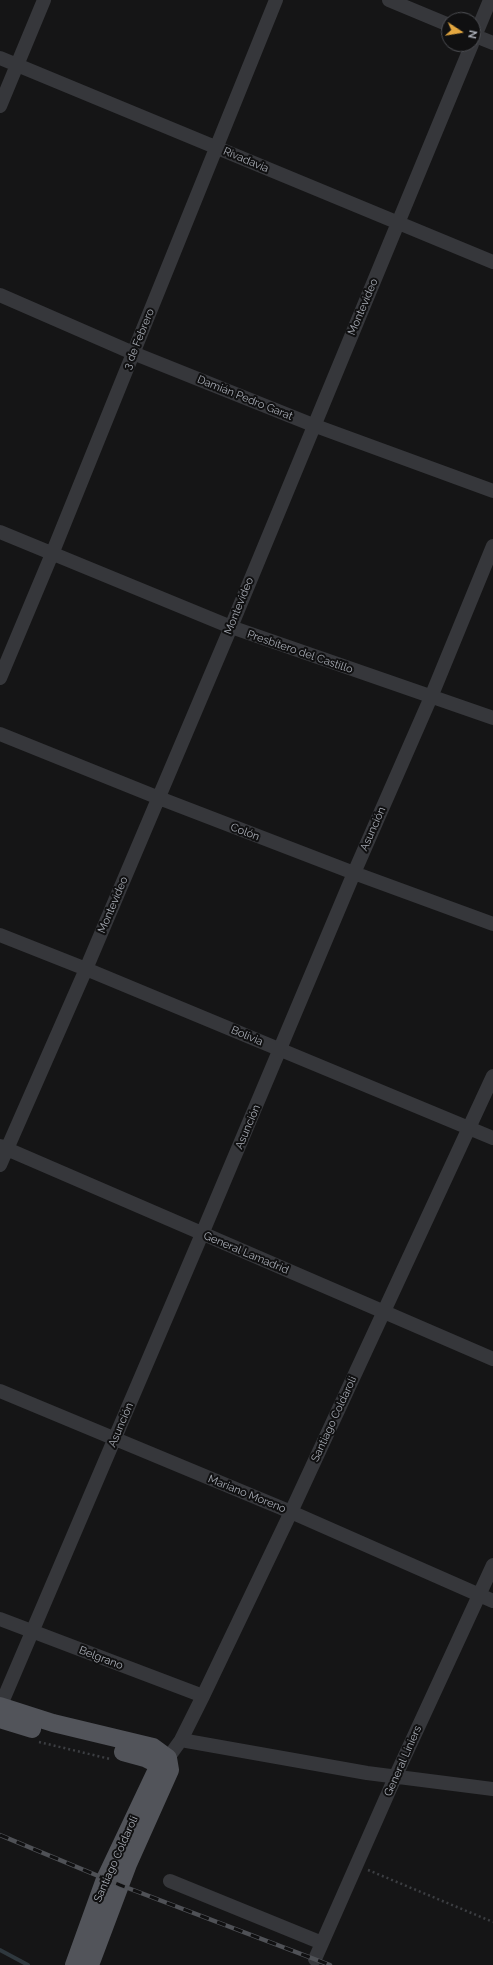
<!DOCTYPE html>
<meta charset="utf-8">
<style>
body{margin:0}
#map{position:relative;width:493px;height:1965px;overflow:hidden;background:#151516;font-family:Raleway,sans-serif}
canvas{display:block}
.north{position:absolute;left:441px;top:12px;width:40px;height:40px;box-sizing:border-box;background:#101011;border:1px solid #4d4e53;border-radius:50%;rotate:102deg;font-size:11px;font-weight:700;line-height:16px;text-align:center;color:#a8acb5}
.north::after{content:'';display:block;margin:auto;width:14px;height:18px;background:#e3a740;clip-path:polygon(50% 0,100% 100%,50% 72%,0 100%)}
</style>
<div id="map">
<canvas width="493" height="1965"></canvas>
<div class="north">N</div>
</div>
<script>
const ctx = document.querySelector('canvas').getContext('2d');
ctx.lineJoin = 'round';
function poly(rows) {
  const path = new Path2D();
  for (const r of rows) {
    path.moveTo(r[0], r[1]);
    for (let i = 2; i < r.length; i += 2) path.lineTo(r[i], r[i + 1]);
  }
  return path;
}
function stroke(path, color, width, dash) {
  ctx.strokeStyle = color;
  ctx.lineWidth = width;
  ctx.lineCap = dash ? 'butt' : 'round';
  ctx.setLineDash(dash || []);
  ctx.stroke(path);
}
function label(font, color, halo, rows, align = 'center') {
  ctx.font = font + ' Raleway,sans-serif';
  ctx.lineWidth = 4;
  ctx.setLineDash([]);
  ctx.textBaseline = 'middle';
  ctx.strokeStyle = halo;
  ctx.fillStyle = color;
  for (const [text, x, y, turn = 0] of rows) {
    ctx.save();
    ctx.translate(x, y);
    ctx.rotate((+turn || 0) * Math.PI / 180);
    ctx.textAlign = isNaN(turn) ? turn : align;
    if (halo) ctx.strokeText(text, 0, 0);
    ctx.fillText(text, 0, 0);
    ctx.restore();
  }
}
stroke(poly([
 [0,1950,28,1965]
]), '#2f383e', 4);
stroke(poly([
 [39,1742,110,1759],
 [368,1870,493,1922]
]), '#3c3e42', 2.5, [2, 3]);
stroke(poly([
 [389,0,449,25],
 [473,35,493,43],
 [473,41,490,0],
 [0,58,493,262],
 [0,106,44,0],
 [0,295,133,353,313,425,493,491],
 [0,532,231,627,493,718],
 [0,678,52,554,276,0],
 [0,734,159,798,354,873,493,924],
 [0,935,86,969,493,1138],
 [0,1146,493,1359],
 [0,1165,86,969,231,627,472,44],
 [0,1391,291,1512,493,1601],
 [0,1619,203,1696],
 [0,1707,202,1234,354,873,431,697,493,546],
 [181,1740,367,1773,493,1789],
 [160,1764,168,1758,181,1740,203,1696,291,1512,493,1076],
 [170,1881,322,1943],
 [315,1959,397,1773,493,1565]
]), '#36373b', 14);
stroke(poly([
 [0,1706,53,1723,153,1747,168,1758,170,1770,128,1864,90,1965],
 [0,1719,32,1729],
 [74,1965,105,1879,159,1765,145,1758,123,1752]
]), '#52545a', 18);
const rail = poly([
 [0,1835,120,1885,330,1965]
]);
stroke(rail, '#4f5156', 4.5);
stroke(rail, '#101011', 3, [9]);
label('11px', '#a8acb5', '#101011', [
 ["Rivadavia",246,160,23],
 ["Montevideo",363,307,-67],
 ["3 de Febrero",139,339,-68],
 ["Damián Pedro Garat",245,398,22],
 ["Montevideo",239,606,-68],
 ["Presbítero del Castillo",300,652,19],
 ["Asunción",373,829,-66],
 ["Colón",245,832,21],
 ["Montevideo",113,905,-67],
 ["Bolivia",247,1036,23],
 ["Asunción",248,1127,-67],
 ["General Lamadrid",246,1253,23],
 ["Santiago Coldaroli",334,1419,-65],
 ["Asunción",121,1425,-67],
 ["Mariano Moreno",247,1494,22],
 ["Belgrano",101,1658,21],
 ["General Liniers",403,1761,-66],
 ["Santiago Coldaroli",116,1859,-66]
]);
</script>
